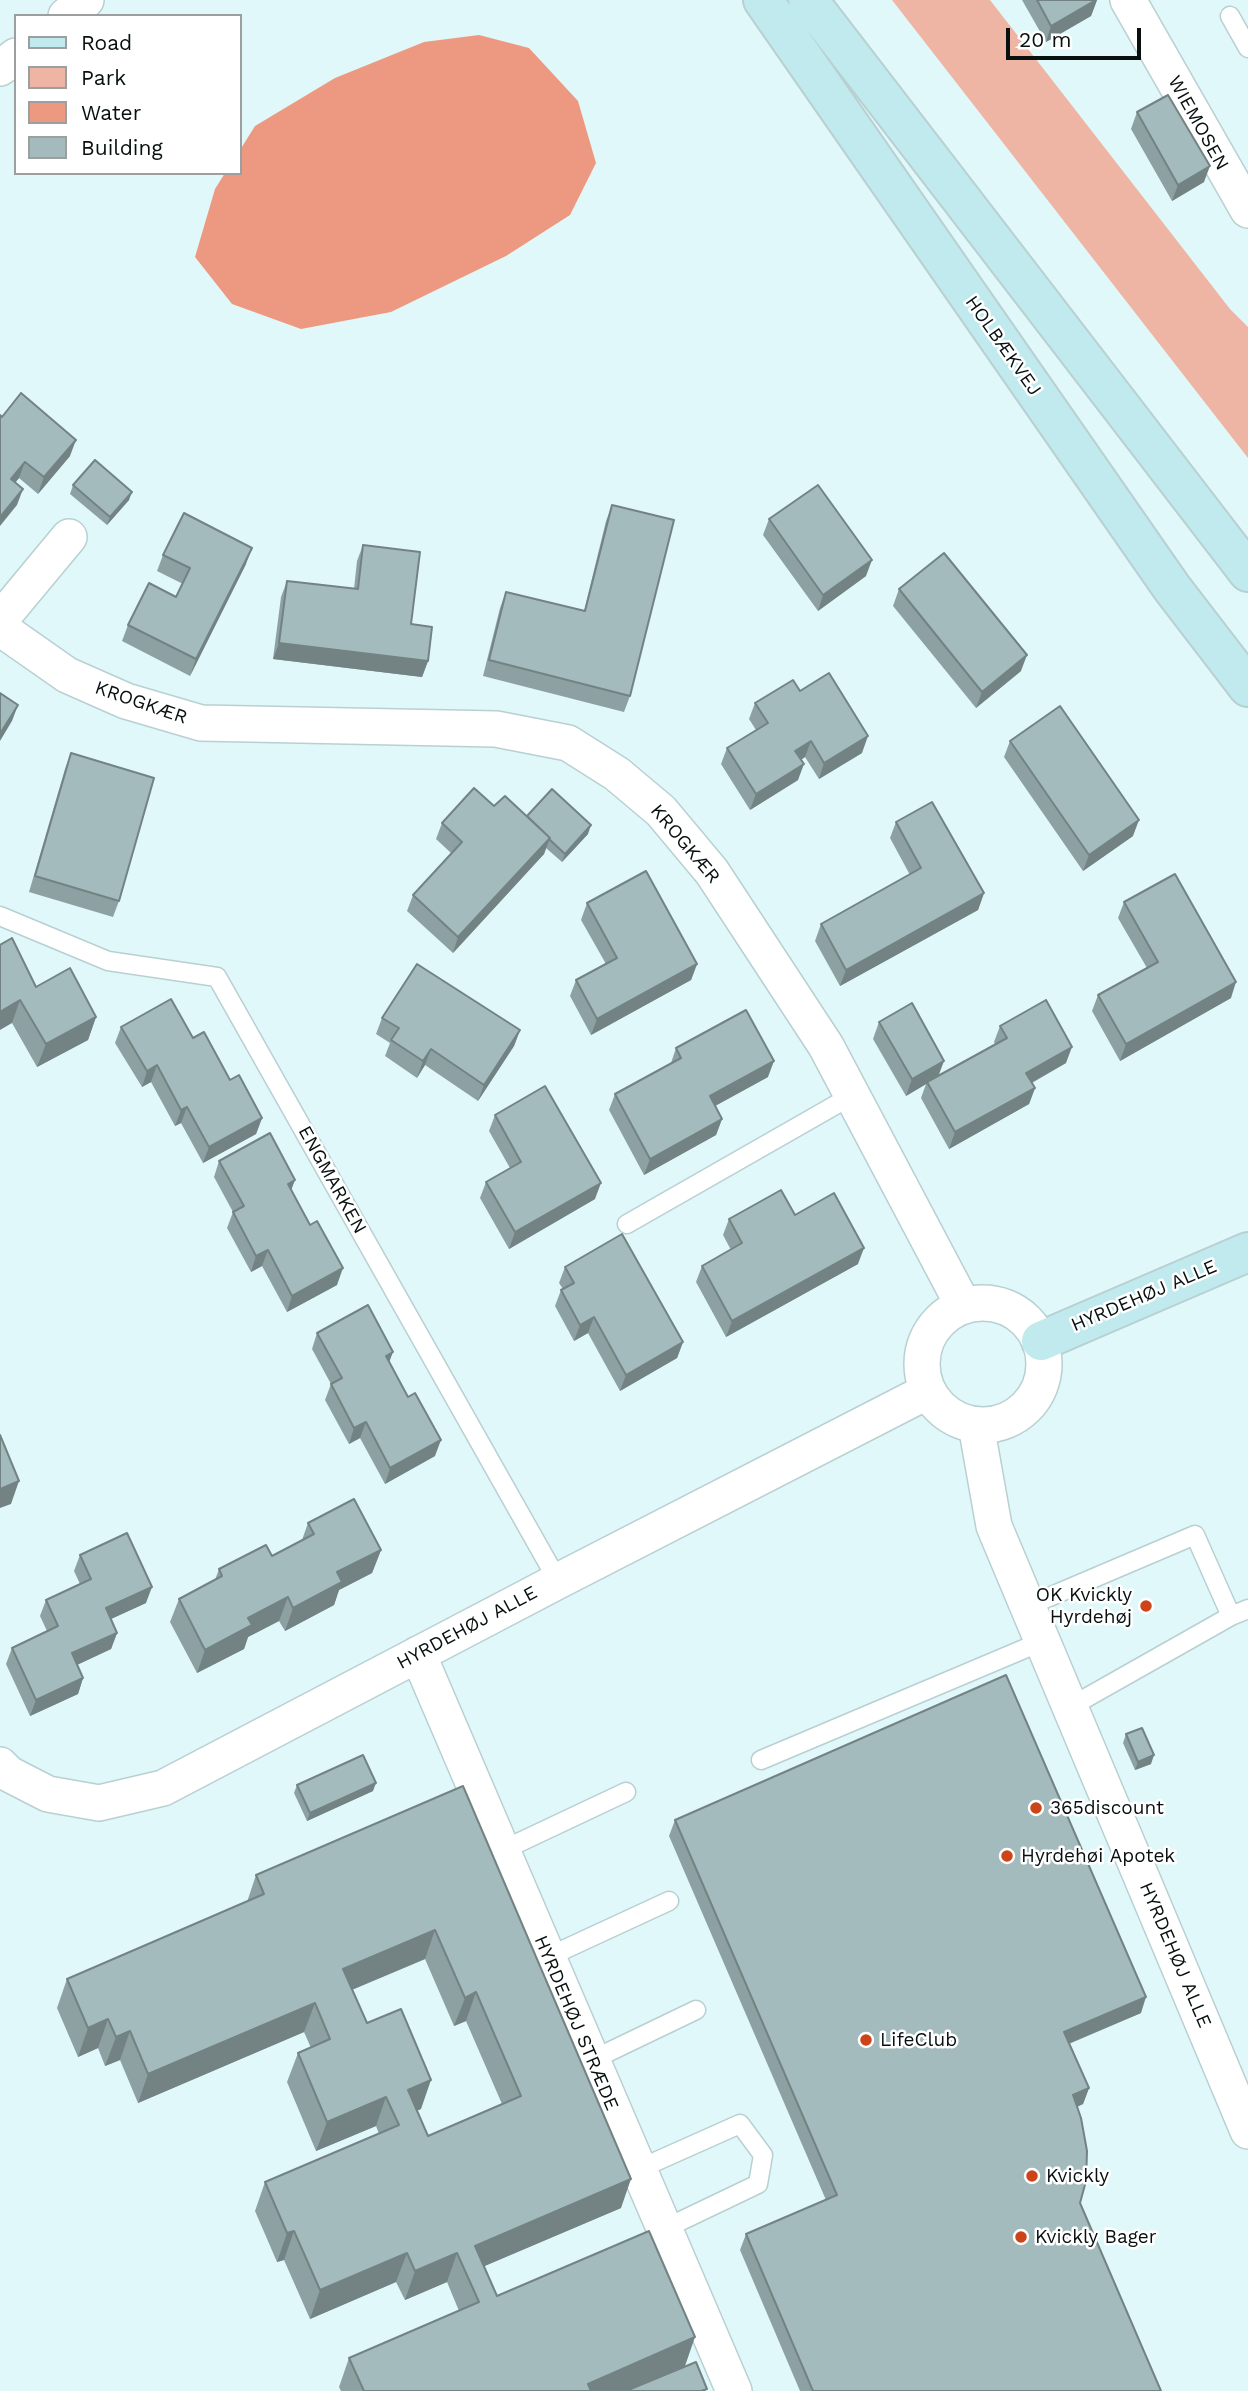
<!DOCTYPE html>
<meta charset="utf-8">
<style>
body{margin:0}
#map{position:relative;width:1248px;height:2391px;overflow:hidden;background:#e0f8fa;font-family:"Work Sans",sans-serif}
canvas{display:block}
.legend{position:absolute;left:14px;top:14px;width:228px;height:161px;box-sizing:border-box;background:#fff;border:2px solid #9c9f9f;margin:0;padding:9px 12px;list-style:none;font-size:21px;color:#070f0f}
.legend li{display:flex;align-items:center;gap:14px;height:35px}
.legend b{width:35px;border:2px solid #9c9f9f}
.scale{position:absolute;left:1006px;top:28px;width:135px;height:32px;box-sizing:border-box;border:4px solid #070f0f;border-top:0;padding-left:9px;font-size:21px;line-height:24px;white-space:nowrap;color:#070f0f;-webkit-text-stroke:5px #fff;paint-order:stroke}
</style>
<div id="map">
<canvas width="1248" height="2391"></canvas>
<ul class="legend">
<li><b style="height:9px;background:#c0eaed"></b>Road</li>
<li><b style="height:19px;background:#eeb5a5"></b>Park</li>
<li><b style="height:19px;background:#ed9981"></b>Water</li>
<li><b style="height:19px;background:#a4bbbd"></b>Building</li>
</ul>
<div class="scale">20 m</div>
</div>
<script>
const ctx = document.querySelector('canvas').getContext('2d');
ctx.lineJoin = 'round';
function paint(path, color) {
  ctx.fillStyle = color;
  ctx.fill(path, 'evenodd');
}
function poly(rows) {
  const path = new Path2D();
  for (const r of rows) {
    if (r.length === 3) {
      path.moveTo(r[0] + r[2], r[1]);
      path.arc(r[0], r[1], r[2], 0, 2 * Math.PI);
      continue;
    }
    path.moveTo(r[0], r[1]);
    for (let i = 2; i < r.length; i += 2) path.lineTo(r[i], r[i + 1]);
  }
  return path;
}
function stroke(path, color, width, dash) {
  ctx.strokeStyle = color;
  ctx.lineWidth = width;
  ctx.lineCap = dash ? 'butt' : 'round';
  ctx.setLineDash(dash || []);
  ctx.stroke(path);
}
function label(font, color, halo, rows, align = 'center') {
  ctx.font = font + ' "Work Sans",sans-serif';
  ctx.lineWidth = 5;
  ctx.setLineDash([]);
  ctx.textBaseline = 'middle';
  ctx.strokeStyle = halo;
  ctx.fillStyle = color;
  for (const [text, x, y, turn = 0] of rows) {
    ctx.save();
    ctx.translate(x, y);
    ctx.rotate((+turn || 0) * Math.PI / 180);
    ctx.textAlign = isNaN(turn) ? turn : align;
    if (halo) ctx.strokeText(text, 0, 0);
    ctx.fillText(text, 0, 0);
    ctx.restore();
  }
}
paint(poly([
 [892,0,990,0,1230,309,1248,327,1248,458]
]), '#eeb5a5');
paint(poly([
 [479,35,529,48,578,101,596,163,570,215,506,256,391,312,301,329,232,304,195,257,215,189,225,173,240,173,240,150,255,126,335,78,424,42]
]), '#ed9981');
const lane = poly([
 [1230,16,1248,48],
 [0,916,108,961,217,977,558,1581],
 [627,1224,853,1095],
 [1028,1606,1195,1535,1231,1616],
 [1070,1707,1231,1616,1248,1609],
 [761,1760,1043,1641],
 [501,1851,626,1792],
 [548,1957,669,1901],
 [592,2060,696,2010],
 [639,2169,740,2124,763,2155,758,2184,664,2229]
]);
const street = poly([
 [1128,0,1248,210],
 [66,16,86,0],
 [0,68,16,56],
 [0,620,69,537],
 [0,628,67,675,126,701,201,723,496,729,568,743,617,774,661,811,712,872,826,1046,963,1305],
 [983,1364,61],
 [976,1425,994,1526,1248,2131],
 [418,1654,734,2391],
 [0,1765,9,1774,48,1794,99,1803,163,1788,558,1581,928,1391]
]);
const secondary = poly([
 [763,0,1172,588,1248,687],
 [808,0,1248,572],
 [1041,1341,1248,1252]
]);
stroke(lane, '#b9d0d2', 21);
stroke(street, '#b9d0d2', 38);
stroke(secondary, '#b9d0d2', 42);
stroke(lane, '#fff', 18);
stroke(street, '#fff', 35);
stroke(secondary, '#c0eaed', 38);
paint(poly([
 [1022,0,1097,0,1091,16,1046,42],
 [1137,112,1204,182,1172,201,1131,129],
 [0,415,70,456,38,494,19,478,15,483,17,505],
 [73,485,129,500,107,525,70,494],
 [612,505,630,696,624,712,483,676,500,608,506,592,584,611,606,521],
 [769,519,866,576,818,611,763,535],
 [363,545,411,624,428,661,422,677,273,659,281,597,287,581,354,589,357,561],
 [163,555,246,564,190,676,122,641,128,625,176,597,183,584,157,571],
 [899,589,1021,671,976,708,893,606],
 [800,691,862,753,819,779,805,757,801,760,798,780,750,810,721,764,727,748,756,730,749,719,755,703],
 [1010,741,1133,836,1083,871,1004,757],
 [71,753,119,901,113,917,29,892,65,769],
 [494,806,588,834,562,862,546,848,544,854,453,953,407,911,413,895,451,853,436,839,442,823],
 [896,822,984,893,978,910,840,986,815,941,821,924,910,875,890,838],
 [1124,902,1231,998,1120,1061,1092,1011,1098,995,1147,968,1118,918],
 [587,903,697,964,691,980,591,1035,570,996,576,980,606,964,581,920],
 [12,938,36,987,96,1017,88,1040,37,1067,12,1023],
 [382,1018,520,1030,514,1046,478,1101,425,1065,417,1078,385,1056,390,1043,376,1034],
 [879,1022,939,1075,995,1044,994,1042,1000,1026,1066,1063,1032,1083,1035,1088,1029,1104,949,1149,921,1098,926,1084,906,1096,873,1039],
 [121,1027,193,1038,230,1080,262,1118,256,1134,203,1163,181,1123,175,1126,151,1082,142,1087,115,1043],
 [676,1048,768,1077,715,1106,722,1119,716,1135,644,1175,609,1110,615,1094,671,1063],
 [495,1115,595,1199,509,1249,480,1198,486,1182,510,1168,489,1131],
 [219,1161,291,1191,337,1285,287,1312,262,1266,251,1272,227,1228,233,1212,214,1177],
 [795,1215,858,1264,726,1337,696,1282,702,1266,731,1250,723,1235,729,1219],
 [565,1267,683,1342,677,1358,620,1391,588,1333,574,1341,555,1306,561,1290,563,1289,559,1283],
 [317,1333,389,1362,435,1456,385,1484,360,1438,349,1444,325,1400,331,1384,312,1349],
 [308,1523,381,1550,372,1573,339,1590,334,1605,285,1631,279,1621,248,1637,244,1649,197,1673,170,1622,179,1599,215,1580,219,1569,272,1556,302,1540],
 [80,1555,146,1603,111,1619,117,1633,111,1649,77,1665,83,1678,78,1694,30,1716,6,1664,12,1648,47,1631,40,1616,46,1600,80,1584,74,1571],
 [1126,1734,1151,1764,1135,1770,1123,1743],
 [297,1785,373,1791,307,1821,294,1793],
 [463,1786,621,2208,484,2266,497,2296,685,2366,706,2391,341,2391,339,2387,349,2358,459,2311,447,2282,405,2300,396,2282,310,2319,284,2260,277,2262,255,2211,265,2182,379,2134,376,2126,316,2151,287,2082,298,2053,311,2048,304,2032,138,2103,120,2060,105,2066,98,2048,78,2057,57,2008,67,1979,247,1902,256,1875],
 [425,1959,454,2026,466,2021,502,2104,428,2136,417,2110,421,2109,367,2023,352,1990],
 [675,1820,1141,2013,1069,2044,1089,2088,1083,2104,1077,2107,1080,2203,1161,2391,800,2391,740,2250,746,2234,826,2200,669,1836]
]), '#8da1a3');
paint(poly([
 [1097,0,1091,16,1046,42,1051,26],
 [1210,166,1204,182,1172,201,1178,185],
 [76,440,70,456,38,494,44,477],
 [25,462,19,478,5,495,11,479],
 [23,489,17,505,0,526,0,517],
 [132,492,129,500,107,525,110,517],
 [252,548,246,564,190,676,196,659],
 [872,560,866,576,818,611,823,595],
 [279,643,428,661,422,677,273,659],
 [1027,655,1021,671,976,708,982,692],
 [18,705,12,721,0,741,0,734],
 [868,736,862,753,819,779,824,763],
 [811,741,805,757,789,767,795,751],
 [804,764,798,780,750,810,756,794],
 [1139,820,1133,836,1083,871,1089,855],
 [591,825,588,834,562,862,565,854],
 [550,838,544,854,453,953,458,937],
 [984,893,978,910,840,986,846,970],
 [697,964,691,980,591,1035,597,1019],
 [1236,982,1231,998,1120,1061,1126,1044],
 [20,1000,12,1023,0,1030,0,1012],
 [96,1017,88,1040,37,1067,46,1044],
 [520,1030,514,1046,478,1101,484,1085],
 [1072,1047,1066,1063,1020,1089,1026,1073],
 [431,1049,425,1065,417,1078,423,1061],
 [774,1061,768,1077,704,1112,710,1096],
 [944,1061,938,1077,906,1096,912,1079],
 [157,1065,151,1082,142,1087,147,1071],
 [1035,1088,1029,1104,949,1149,955,1132],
 [187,1107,181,1123,175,1126,181,1110],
 [262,1118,256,1134,203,1163,209,1147],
 [722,1119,716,1135,644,1175,650,1159],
 [295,1180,289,1196,288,1184],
 [601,1183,595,1199,509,1249,515,1232],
 [864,1248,858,1264,726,1337,732,1321],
 [268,1250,262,1266,251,1272,256,1256],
 [343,1268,337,1285,287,1312,292,1296],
 [594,1317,588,1333,574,1341,580,1325],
 [683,1342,677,1358,620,1391,626,1375],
 [393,1352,387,1368,386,1356],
 [366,1422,360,1438,349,1444,354,1428],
 [441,1440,435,1456,385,1484,390,1468],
 [19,1481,11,1504,0,1508,0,1489],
 [381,1550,372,1573,339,1590,334,1605,285,1631,293,1608,337,1572],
 [152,1587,146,1603,100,1624,106,1608],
 [288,1597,279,1621,248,1637,244,1649,197,1673,205,1650,248,1618],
 [117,1633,111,1649,66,1670,72,1653],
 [83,1678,78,1694,30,1716,36,1700],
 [1154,1755,1151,1764,1135,1770,1138,1762],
 [376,1783,373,1791,307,1821,310,1813],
 [435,1930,425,1959,332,1998,343,1969],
 [476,1992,466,2021,454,2026,465,1998],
 [1146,1997,1141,2013,1058,2048,1064,2032],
 [315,2003,304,2032,138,2103,148,2074],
 [108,2019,98,2048,78,2057,88,2028],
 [130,2031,120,2060,105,2066,116,2037],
 [431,2080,421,2109,398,2119,408,2090],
 [1089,2088,1083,2104,1067,2111,1073,2095],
 [386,2097,376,2126,316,2151,327,2122],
 [631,2179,621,2208,466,2274,475,2246],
 [294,2231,284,2260,277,2262,287,2233],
 [407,2253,396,2282,310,2319,320,2290],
 [457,2253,447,2282,405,2300,415,2271],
 [695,2337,685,2366,627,2391,585,2391,588,2384]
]), '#738384');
const building = poly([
 [1037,0,1096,0,1051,26,1037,0],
 [1168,95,1210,166,1178,185,1137,112,1168,95],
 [21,393,76,440,44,477,25,462,11,479,23,489,0,517,0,415,2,417,21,393],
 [95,460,132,492,110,517,73,485,95,460],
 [818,485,872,560,823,595,769,519,818,485],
 [612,505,674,520,630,696,489,660,506,592,585,611,612,505],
 [184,513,252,548,196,659,128,625,149,583,176,597,190,568,163,555,184,513],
 [363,545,420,552,411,624,432,627,428,661,279,643,287,581,358,589,363,545],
 [944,553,1027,655,982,692,899,589,944,553],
 [829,673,868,736,824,763,811,741,795,751,804,764,756,794,727,748,768,723,755,703,793,680,800,691,829,673],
 [0,693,18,705,0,734,0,693],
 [1060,706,1139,820,1089,855,1010,741,1060,706],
 [71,753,154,778,119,901,35,876,71,753],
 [474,788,494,806,505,796,550,838,458,937,413,895,462,842,442,823,474,788],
 [552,789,591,825,565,854,549,839,550,838,527,816,552,789],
 [932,802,984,893,846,970,821,924,921,868,896,822,932,802],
 [646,871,697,964,597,1019,576,980,617,958,587,903,646,871],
 [1175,874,1236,982,1126,1044,1098,995,1158,962,1124,902,1175,874],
 [12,938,36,987,70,968,96,1017,46,1044,20,1000,0,1012,0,945,12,938],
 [417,964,520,1030,484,1085,431,1049,423,1061,391,1040,399,1028,382,1018,417,964],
 [171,999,193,1038,204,1032,230,1080,239,1075,262,1118,209,1147,187,1107,181,1110,157,1065,147,1071,121,1027,171,999],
 [1046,1000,1072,1047,1026,1073,1035,1088,955,1132,927,1082,1007,1038,1000,1026,1046,1000],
 [912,1003,944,1061,912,1079,879,1022,912,1003],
 [746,1010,774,1061,710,1096,722,1119,650,1159,615,1094,681,1058,676,1048,746,1010],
 [545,1086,601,1183,515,1232,486,1182,521,1162,495,1115,545,1086],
 [270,1133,295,1180,288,1184,310,1225,317,1221,343,1268,292,1296,268,1250,256,1256,233,1212,244,1206,219,1161,270,1133],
 [781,1190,795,1215,834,1193,864,1248,732,1321,702,1266,742,1243,729,1219,781,1190],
 [622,1234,683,1342,626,1375,594,1317,580,1325,561,1290,574,1283,565,1267,622,1234],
 [368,1305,393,1352,386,1356,408,1397,415,1393,441,1440,390,1468,366,1422,354,1428,331,1384,342,1378,317,1333,368,1305],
 [0,1435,19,1481,0,1489,0,1435],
 [354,1499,381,1550,337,1572,342,1582,293,1608,288,1597,248,1618,252,1625,205,1650,179,1599,222,1576,219,1569,266,1545,272,1556,314,1534,308,1523,354,1499],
 [127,1533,152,1587,106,1608,117,1633,72,1653,83,1678,36,1700,12,1648,58,1626,46,1600,91,1579,80,1555,127,1533],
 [1006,1675,1146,1997,1064,2032,1089,2088,1073,2095,1081,2118,1087,2151,1086,2181,1080,2203,1161,2391,813,2391,746,2234,837,2195,675,1820,1006,1675],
 [1142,1728,1154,1755,1138,1762,1126,1734,1142,1728],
 [363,1755,376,1783,310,1813,297,1785,363,1755],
 [463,1786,631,2179,475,2246,497,2296,649,2231,695,2337,588,2384,591,2391,364,2391,349,2358,479,2302,457,2253,415,2271,407,2253,320,2290,294,2231,287,2233,265,2182,399,2125,386,2097,327,2122,298,2053,330,2039,315,2003,148,2074,130,2031,116,2037,108,2019,88,2028,67,1979,264,1894,256,1875,463,1786],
 [435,1930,465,1998,476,1992,521,2096,428,2136,408,2090,431,2080,401,2009,367,2023,343,1969,435,1930],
 [696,2362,707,2389,701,2391,626,2391,696,2362]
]);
paint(building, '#a4bbbd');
stroke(building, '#738384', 2);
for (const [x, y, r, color] of [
 [1146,1606,7,"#cc4417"],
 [1036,1808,7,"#cc4417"],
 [1007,1856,7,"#cc4417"],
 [866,2040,7,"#cc4417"],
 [1032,2176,7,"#cc4417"],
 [1021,2237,7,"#cc4417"]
]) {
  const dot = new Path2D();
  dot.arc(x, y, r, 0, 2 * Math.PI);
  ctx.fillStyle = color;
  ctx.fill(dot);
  stroke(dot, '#fff', 2.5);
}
label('19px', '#070f0f', '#fff', [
 ["WIEMOSEN",1198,123,61],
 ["HOLBÆKVEJ",1003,346,55],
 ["KROGKÆR",141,703,19],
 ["KROGKÆR",685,844,50],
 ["ENGMARKEN",332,1180,61],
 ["HYRDEHØJ ALLE",1144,1296,-23],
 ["HYRDEHØJ ALLE",467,1628,-28],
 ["HYRDEHØJ ALLE",1175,1955,67],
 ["HYRDEHØJ STRÆDE",576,2023,67]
]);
label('19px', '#070f0f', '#fff', [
 ["OK Kvickly",1132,1595,"right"],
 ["Hyrdehøj",1132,1617,"right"],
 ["365discount",1050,1808],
 ["Hyrdehøi Apotek",1021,1856],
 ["LifeClub",880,2040],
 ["Kvickly",1046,2176],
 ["Kvickly Bager",1035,2237]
], 'left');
</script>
